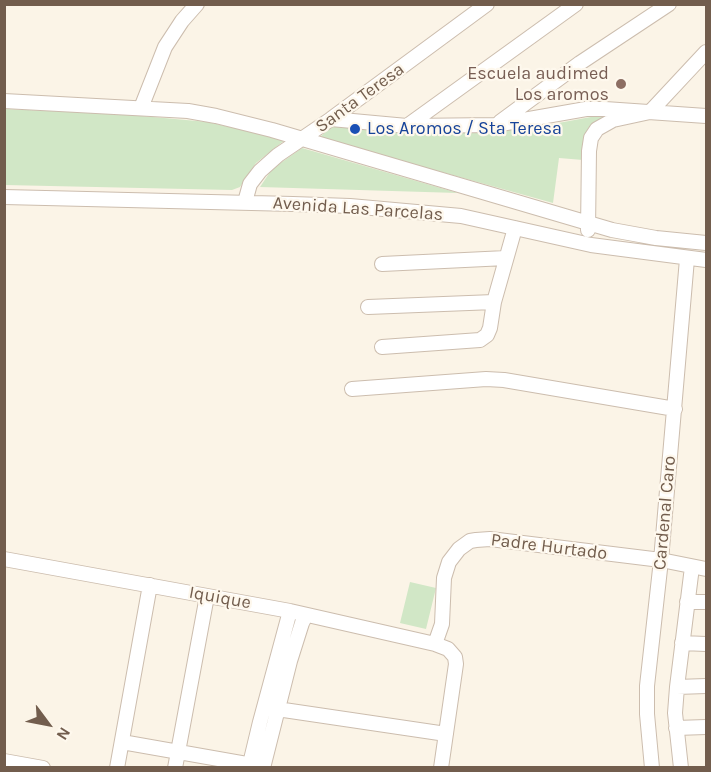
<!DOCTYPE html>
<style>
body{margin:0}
#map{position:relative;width:711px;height:772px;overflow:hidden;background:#fbf4e7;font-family:Karla,sans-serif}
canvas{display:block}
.frame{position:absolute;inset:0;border:6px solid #725d4d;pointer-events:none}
.north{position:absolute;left:18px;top:694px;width:60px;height:60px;-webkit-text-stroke:4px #fef8ed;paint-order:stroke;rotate:122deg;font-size:16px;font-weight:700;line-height:24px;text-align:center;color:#725d4d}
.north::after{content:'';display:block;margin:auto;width:21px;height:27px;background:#725d4d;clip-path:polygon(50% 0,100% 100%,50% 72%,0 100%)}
</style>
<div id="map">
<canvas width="711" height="772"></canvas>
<div class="frame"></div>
<div class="north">N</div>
</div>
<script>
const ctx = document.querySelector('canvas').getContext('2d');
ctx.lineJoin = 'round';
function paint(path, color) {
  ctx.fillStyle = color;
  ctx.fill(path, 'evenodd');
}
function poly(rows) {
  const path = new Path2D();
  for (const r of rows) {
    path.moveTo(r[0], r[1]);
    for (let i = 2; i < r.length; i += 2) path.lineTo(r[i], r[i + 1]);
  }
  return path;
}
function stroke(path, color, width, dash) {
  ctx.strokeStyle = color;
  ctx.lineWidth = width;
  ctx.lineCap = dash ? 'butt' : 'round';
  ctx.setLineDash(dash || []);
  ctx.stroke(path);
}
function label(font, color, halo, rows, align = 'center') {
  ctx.font = font + ' Karla,sans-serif';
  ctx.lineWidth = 4.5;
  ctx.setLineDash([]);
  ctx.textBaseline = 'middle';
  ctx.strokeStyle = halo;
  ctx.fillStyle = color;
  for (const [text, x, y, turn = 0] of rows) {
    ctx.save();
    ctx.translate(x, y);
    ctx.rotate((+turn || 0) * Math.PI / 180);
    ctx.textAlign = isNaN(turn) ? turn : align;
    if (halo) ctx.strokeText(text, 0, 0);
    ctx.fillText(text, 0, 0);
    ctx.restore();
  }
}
paint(poly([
 [5,109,120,114,208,122,285,140,256,163,240,187,232,190,5,185],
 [607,114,594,123,584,137,583,160,559,158,553,203,319,138,333,124,494,130,553,124],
 [302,148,458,193,260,187,272,169],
 [410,582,436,588,426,629,400,623]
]), '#d1e7c6');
const minor = poly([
 [4,101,188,111,216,116,272,130,612,230,656,238,706,243],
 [141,108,165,47,182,21,197,4],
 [331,119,407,126,495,125,586,109,605,109,706,116],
 [500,122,580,63,669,4],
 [407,126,576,4],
 [4,197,293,204,350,206,461,216,591,245,706,260],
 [245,202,250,184,260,171,278,155,331,119,487,4],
 [588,230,589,151,591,138,597,129,613,120,650,112,706,52],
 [382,264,506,258],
 [368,307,494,302],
 [382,347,480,340,487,335,490,328,494,302,515,228],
 [352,389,486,379,504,380,675,409],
 [4,559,290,611,435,644,448,649,455,657,456,664,441,768],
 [687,602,706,602],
 [682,643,706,644],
 [435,644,442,624,444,578,449,562,459,549,470,541,476,540,490,539,661,560,706,569],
 [677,687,706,686],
 [277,709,446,734],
 [676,728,706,727],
 [122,742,258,766],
 [4,761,43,768],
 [117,768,150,585],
 [175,768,207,596],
 [249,768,260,722,290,611],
 [263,768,290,661,302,623,306,615],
 [652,768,647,714,647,686,661,560,687,259],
 [681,768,675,713,677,687,692,567]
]);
stroke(minor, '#ccbdae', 16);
stroke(minor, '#fff', 14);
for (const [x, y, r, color] of [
 [621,84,6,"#8d6e63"],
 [355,129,6,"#1a4fb4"]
]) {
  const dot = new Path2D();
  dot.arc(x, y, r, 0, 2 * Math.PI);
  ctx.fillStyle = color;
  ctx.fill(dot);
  stroke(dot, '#fef8ed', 2);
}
label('18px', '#785e54', '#fef8ed', [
 ["Escuela audimed",609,74],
 ["Los aromos",609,95]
], 'right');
label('18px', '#725d4d', '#fef8ed', [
 ["Santa Teresa",360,98,-36],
 ["Avenida Las Parcelas",358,209,4],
 ["Cardenal Caro",665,513,-85],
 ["Padre Hurtado",549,547,7],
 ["Iquique",220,598,10]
]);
label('18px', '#164399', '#fef8ed', [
 ["Los Aromos / Sta Teresa",367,129]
], 'left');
</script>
